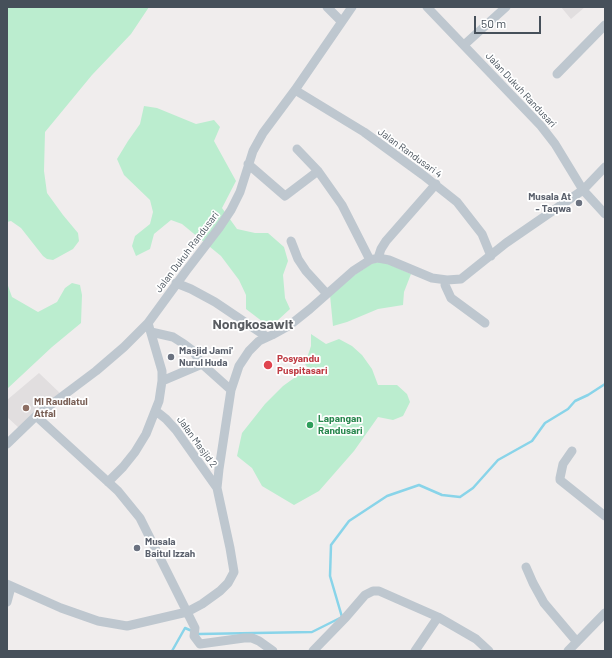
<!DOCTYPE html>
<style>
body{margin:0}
#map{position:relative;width:612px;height:658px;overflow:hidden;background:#f0eded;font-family:Barlow,sans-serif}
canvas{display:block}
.frame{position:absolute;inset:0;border:8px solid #46505a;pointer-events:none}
.scale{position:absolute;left:474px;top:16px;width:67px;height:18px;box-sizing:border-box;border:2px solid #46505a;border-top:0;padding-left:5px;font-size:12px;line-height:14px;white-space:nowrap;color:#46505a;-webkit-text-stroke:3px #fff;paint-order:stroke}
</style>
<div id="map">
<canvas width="612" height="658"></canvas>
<div class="frame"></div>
<div class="scale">50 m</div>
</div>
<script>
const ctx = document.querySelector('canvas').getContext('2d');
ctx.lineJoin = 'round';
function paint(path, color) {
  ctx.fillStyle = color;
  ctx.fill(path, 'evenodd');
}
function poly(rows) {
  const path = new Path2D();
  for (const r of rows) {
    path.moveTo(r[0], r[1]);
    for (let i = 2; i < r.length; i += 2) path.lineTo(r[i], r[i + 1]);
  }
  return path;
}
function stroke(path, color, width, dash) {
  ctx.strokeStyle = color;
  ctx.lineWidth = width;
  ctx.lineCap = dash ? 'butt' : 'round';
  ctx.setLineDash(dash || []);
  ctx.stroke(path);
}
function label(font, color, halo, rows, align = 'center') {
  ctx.font = font + ' Barlow,sans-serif';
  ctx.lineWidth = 3.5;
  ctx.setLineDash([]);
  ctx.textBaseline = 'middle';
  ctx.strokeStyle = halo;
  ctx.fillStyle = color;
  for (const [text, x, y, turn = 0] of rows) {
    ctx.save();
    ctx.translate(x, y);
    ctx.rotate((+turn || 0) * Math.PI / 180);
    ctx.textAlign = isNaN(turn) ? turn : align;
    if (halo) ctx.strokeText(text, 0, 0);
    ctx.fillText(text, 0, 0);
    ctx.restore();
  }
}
paint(poly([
 [561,7,585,7,571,19],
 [39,373,62,395,19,428,7,417,7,400]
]), '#e1dedf');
paint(poly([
 [7,7,149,7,131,34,92,75,45,132,44,171,47,193,63,215,78,233,79,241,73,249,53,260,47,259,43,256,21,228,11,221,7,222],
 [144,106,157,108,196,124,214,120,220,127,214,141,236,181,222,208,237,229,255,233,268,233,284,247,288,261,283,275,285,298,290,309,277,321,263,322,246,309,246,295,239,280,221,256,182,224,171,220,154,234,150,249,136,256,132,246,135,236,150,224,153,212,150,200,124,175,117,159,128,141,140,124],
 [382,261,411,274,404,292,403,305,378,309,347,322,333,326,330,295,350,278,371,264],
 [7,283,12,297,38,312,57,302,65,288,72,283,80,285,82,295,81,323,52,347,7,389],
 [311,334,326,344,339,339,352,346,362,355,372,369,378,385,397,385,407,394,410,402,403,416,393,420,378,417,354,451,319,491,294,505,262,486,252,468,237,456,242,433,265,404,283,386,308,368,305,364,311,346]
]), '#bbedcf');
stroke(poly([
 [172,651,185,628,199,634,312,632,342,617,330,576,331,545,349,521,387,496,419,485,442,495,460,497,473,488,498,460,532,441,545,423,568,409,575,401,588,395,605,384]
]), '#89d4e9', 2.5);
stroke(poly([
 [327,7,341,21],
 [427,7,541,126,555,144,583,190,605,214],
 [464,45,506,7],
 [557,74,605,25],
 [295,90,364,132,423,175,457,202,482,234,491,256],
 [297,149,318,171,342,205,370,260],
 [248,164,285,196,318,171],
 [291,241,298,259,306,271,327,294],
 [378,258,381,249,386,241,436,184],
 [447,280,445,285,451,298,485,323],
 [176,283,191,289,215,302,267,337],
 [151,332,173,337,184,344,192,350,202,364,231,390],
 [162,381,202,364],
 [156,411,166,419,176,430,217,488],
 [36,416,118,491,140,518,195,628,194,636,200,644],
 [7,444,36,416,96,371,124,347,148,323,186,271,219,228,231,210,240,192,253,151,263,133,295,90,352,7],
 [572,451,563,464,560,478,560,480,605,516],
 [108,482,123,467,135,452,146,434,159,401,162,381,162,371,148,323],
 [526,567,533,583,544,603,577,642],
 [7,584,61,608,98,621,127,626,187,612,202,604,220,591,228,583,234,572,230,548,217,488,219,469,231,390,239,366,249,351,259,341,272,335,290,325,310,309,353,271,370,260,378,258,389,260,432,278,447,280,461,279,506,243,583,190,605,167],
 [7,602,11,587],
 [200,644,244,638,252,638,259,641,273,651],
 [313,651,346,617,365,595,373,591,379,591,438,617,476,639,489,651],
 [415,651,438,617],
 [568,651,605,613]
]), '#bec7cf', 9);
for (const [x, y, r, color] of [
 [579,203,4,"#6b7280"],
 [171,357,4,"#6b7280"],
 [268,365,5,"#e0444e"],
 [26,408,4,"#8d6e63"],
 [310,425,4,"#2e9e5b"],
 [137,548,4,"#6b7280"]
]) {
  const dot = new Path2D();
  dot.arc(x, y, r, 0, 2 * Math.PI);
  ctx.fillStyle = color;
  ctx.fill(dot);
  stroke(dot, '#fff', 1.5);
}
label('10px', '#46505a', '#fff', [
 ["Jalan Dukuh Randusari",521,90,47],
 ["Jalan Randusari 4",410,153,36],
 ["Jalan Dukuh Randusari",187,252,-53],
 ["Jalan Masjid 2",197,442,54]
]);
label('bold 10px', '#5b616d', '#fff', [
 ["Musala At",571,197,"right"],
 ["- Taqwa",571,209,"right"],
 ["Masjid Jami'",179,351],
 ["Nurul Huda",179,363],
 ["Musala",145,542],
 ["Baitul Izzah",145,554]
], 'left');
label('bold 10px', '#be3a42', '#fff', [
 ["Posyandu",277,359],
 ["Puspitasari",277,371]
], 'left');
label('bold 10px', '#785e54', '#fff', [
 ["MI Raudlatul",34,402],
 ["Atfal",34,414]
], 'left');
label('bold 10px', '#27864d', '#fff', [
 ["Lapangan",318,419],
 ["Randusari",318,431]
], 'left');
label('bold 14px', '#5a5d62', '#fff', [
 ["Nongkosawit",253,324]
]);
</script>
